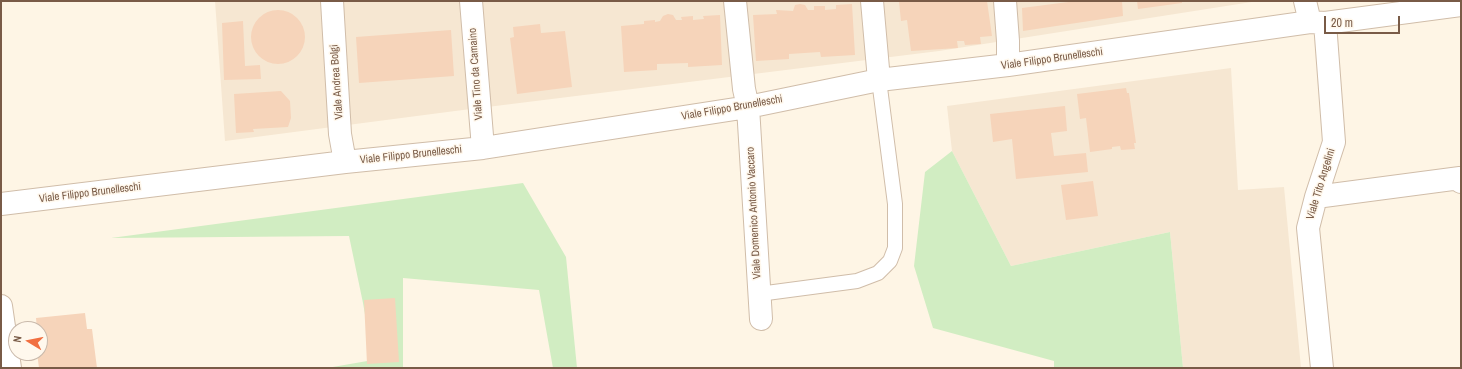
<!DOCTYPE html>
<html>
<head>
<meta charset="utf-8">
<style>
	body { margin:0 }
	#map { position:relative; width:1462px; height:369px; overflow:hidden; background:#fef5e5; font-family:"Archivo Narrow",sans-serif }
	canvas { display:block }
	.frame { position:absolute; inset:0; border:2px solid #795b47; pointer-events:none }
	.north { position:absolute; left:8px; top:321px; width:40px; height:40px; box-sizing:border-box; background:#fff8ed; border:1px solid #c9b9ab; border-radius:50%; rotate:280deg; font-size:11px; font-weight:700; line-height:16px; text-align:center; color:#795b47 }
	.north::after { content:''; display:block; margin:auto; width:14px; height:18px; background:#f16f40; clip-path:polygon(50% 0,100% 100%,50% 72%,0 100%) }
	.scale { position:absolute; left:1324px; top:16px; width:76px; height:18px; box-sizing:border-box; border:2px solid #795b47; border-top:0; padding-left:5px; font-size:12px; line-height:14px; white-space:nowrap; color:#795b47; -webkit-text-stroke:3px #fff8ed; paint-order:stroke }
</style>
</head>
<body>
<div id="map">
<canvas width="1462" height="369"></canvas>
<div class="frame"></div>
<div class="north">N</div>
<div class="scale">20 m</div>
</div>
<script>
const g = document.querySelector('canvas').getContext('2d');
g.lineJoin = 'round';
function fill(path, color) {
  g.fillStyle = color;
  g.fill(path, 'evenodd');
}
function strokePath(path, color, width, dash) {
  g.strokeStyle = color;
  g.lineWidth = width;
  g.lineCap = dash ? 'butt' : 'round';
  g.setLineDash(dash || []);
  g.stroke(path);
}
function label(font, color, halo, rows, align = 'center') {
  g.font = font + ' "Archivo Narrow",sans-serif';
  g.lineWidth = 3;
  g.setLineDash([]);
  g.textBaseline = 'middle';
  g.strokeStyle = halo;
  g.fillStyle = color;
  for (const [text, x, y, turn = 0] of rows) {
    g.save();
    g.translate(x, y);
    g.rotate((+turn || 0) * Math.PI / 180);
    g.textAlign = isNaN(turn) ? turn : align;
    if (halo) g.strokeText(text, 0, 0);
    g.fillText(text, 0, 0);
    g.restore();
  }
}
fill(new Path2D(`
	M215,1H1258L939,51L455,111L225,141Z
	M1231,68L1238,190L1284,187L1301,368H1183L1170,232L1011,266L952,151L947,106Z`), '#f6e7d2');
fill(new Path2D(`
	M952,151L1011,266L1170,232L1183,368H1054V361L933,328L914,266L925,172Z
	M523,183L566,257L577,368H553L539,290L403,278V368H327L373,360L363,303L349,236L111,238Z`), '#d1edc2');
fill(new Path2D(`
	M903,1H987L992,36L980,37L981,44L965,45L964,41H957L958,48L911,51L907,20L901,21L899,2Z
	M1076,1H1122L1123,16L1023,31L1022,8Z
	M1137,1H1182V3L1138,9Z
	M800,4L805,5L808,10H814V6H825V10L836,9V5L852,4L855,55L821,57L820,52L789,54V59L756,61L753,15L777,14L776,10L793,11L795,5Z
	M251 37a27 27 0 1 1 54 0a27 27 0 1 1-54 0Z
	M668,14L673,15L676,20H682L681,17L693,16V20L704,19L703,16L720,15L722,65L688,67V63L657,64V70L624,72L621,26L644,24V21L655,20V22L660,21L663,16Z
	M243,21L245,66L260,65L261,79L224,80L222,23Z
	M540,24L541,33L565,31L572,87L517,94L510,38L514,37L513,27Z
	M451,30L454,76L359,83L356,37Z
	M1126,88L1127,93H1129L1136,143H1134L1135,149L1121,150L1120,146L1112,147V149L1090,152L1086,118L1080,119L1077,94Z
	M281,91L290,101L291,118L288,127L253,129L254,132L236,133L234,94Z
	M1065,106L1067,131L1051,133L1054,156L1086,153L1088,172L1016,179L1012,139L993,142L990,114Z
	M1093,181L1098,216L1066,220L1061,185Z
	M395,298L399,362L367,364L364,300Z
	M85,313L87,329H92L97,368H39L37,353H40V329H37L36,318Z`), '#f6d4ba');
const lane = new Path2D(`
	M759,294L857,281L878,273L890,261L895,248V204L879,80`);
const street = new Path2D(`
	M332,1L340,134L345,162
	M471,1L483,148
	M735,1L744,89L748,107L761,319
	M872,1L879,80
	M1005,1L1008,41V65
	M1305,1L1310,22
	M1316,197L1460,178L1461,182
	M1,204L345,162L483,148L748,107L879,80L1008,65L1310,22L1325,23L1461,5
	M1,306L10,368
	M1322,368L1308,228L1316,197L1334,142L1325,23`);
strokePath(lane, '#d0bda9', 16);
strokePath(street, '#d0bda9', 24);
strokePath(lane, '#fff', 14);
strokePath(street, '#fff', 22);
label('11px', '#795b47', '#fff8ed', [
	["Viale Filippo Brunelleschi",1052,59,-8],
	["Viale Tino da Camaino",476,74,-94],
	["Viale Andrea Bolgi",337,82,-94],
	["Viale Filippo Brunelleschi",732,108,-10],
	["Viale Filippo Brunelleschi",411,155,-6],
	["Viale Tito Angelini",1321,184,-73],
	["Viale Filippo Brunelleschi",90,193,-7],
	["Viale Domenico Antonio Vaccaro",754,213,-93]
]);
</script>
</body>
</html>
